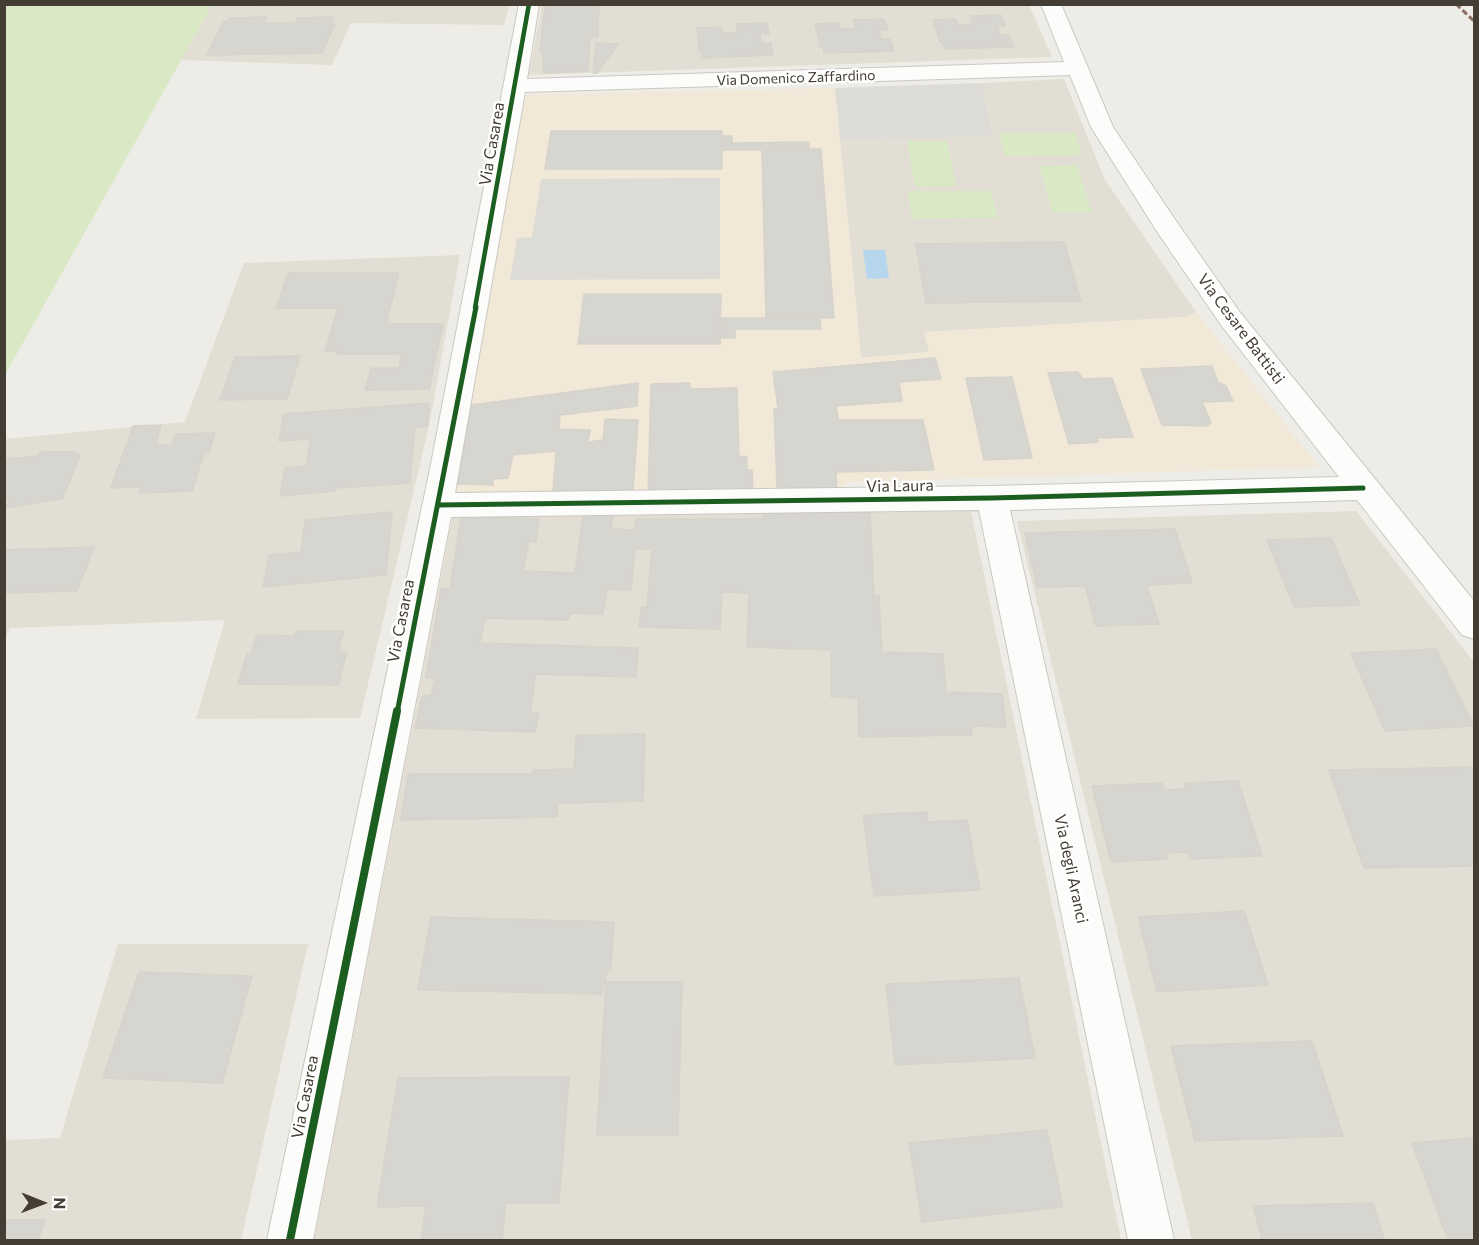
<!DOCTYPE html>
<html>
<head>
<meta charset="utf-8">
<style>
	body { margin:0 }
	#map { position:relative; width:1479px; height:1245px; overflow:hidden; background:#eeece6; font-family:Commissioner,sans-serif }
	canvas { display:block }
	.frame { position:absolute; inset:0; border:6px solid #433d33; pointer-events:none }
	.north { position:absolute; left:12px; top:1173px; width:60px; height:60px; -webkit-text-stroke:4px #fff; paint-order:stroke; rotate:91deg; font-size:16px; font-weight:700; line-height:24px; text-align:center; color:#433d33 }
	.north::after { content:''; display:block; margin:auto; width:21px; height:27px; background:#433d33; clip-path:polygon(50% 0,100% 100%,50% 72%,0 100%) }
</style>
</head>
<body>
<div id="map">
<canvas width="1479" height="1245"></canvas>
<div class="frame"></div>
<div class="north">N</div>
</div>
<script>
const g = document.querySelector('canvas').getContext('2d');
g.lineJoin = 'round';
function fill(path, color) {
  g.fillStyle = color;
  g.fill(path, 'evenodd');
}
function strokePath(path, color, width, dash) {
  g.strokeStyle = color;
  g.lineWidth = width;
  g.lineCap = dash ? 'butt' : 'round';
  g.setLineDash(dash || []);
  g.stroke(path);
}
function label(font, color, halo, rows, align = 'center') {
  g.font = font + ' Commissioner,sans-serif';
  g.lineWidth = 5;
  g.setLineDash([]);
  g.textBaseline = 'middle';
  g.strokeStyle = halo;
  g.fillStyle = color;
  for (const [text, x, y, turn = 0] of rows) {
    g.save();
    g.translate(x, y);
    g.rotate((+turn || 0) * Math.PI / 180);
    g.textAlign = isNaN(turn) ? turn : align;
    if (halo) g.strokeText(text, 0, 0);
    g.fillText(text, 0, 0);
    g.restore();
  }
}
fill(new Path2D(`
	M542,4L1029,5L1052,57L529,75Z
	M212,5H509L504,25L351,23L332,65L180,60Z
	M1064,79L1105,180L1196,312L1188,317L924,332L929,352L861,358L840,139L993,137L982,83Z
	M460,255L429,426L360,718L196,719L225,620L10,628L5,638V439L185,422L244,263Z
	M971,511L1121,1240H314L453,515Z
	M1356,511L1474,662V1240H1192L1017,521Z
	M118,944H308L241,1240H5L4,1140L60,1138Z`), '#e3ded3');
fill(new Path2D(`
	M835,88L861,358L929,352L924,332L1188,317L1196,312L1319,467L848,482L836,492L456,496L524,95Z`), '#f2e8d8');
fill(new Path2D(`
	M5,4L212,5L5,375L4,5Z
	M999,133H1075L1082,155L1005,156Z
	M907,141H947L956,186L915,187Z
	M1077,165L1092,213H1053L1039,166Z
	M908,191H991L998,218L912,219Z`), '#dae9c5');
fill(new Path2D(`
	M982,83L993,137L840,139L835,88Z
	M720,178V279L510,280L517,238L532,237L541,179Z`), '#dddbd6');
fill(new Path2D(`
	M863,250H885L889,278L867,279Z`), '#b5d6ed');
const building = new Path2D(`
	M213,4H286L285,6Z
	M545,4H599L598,37H590L588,71L543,73V53H540Z
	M1001,15L1005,26H997L1000,35H1009L1014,47L945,49L942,42H940L933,20L956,19L958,25L973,24L970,16Z
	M267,17L264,23H295L297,18L333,17L331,24H335L322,53L207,55L223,22L228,21L230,18Z
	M884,19L888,30H879L881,39H890L894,51L824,53L823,46L820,47L815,24L839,23L840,29L856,28L853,20Z
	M767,23L769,34H760L761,43H771L773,55L702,58V51H699L697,28L721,27L722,33L737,32L736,24Z
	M596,43L618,44L597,73H593Z
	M551,131H722V169H545Z
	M722,136H732V143L809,142V150H722Z
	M821,149L834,318H766L762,150Z
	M1064,242L1081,301L926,303L916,244Z
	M288,273H399L386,324H443L429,389L365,390L371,368H399L402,354H336L337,351L325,352L338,308H276Z
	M584,294H721L720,344H578Z
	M721,318H820L821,329H735V338H720Z
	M300,356L287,399L220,400L235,357Z
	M935,358L941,379L899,382L902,401L836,406L838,420H923L934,470L836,472L837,492L777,488L774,409H778L773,372Z
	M1212,366L1218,382L1226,386L1233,401L1202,402L1211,422L1208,426L1162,425L1141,369Z
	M1078,372L1083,379L1112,378L1133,437L1097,438L1098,442L1069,444L1048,373Z
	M1012,377L1032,458L984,460L966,378Z
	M638,383L637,406L560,415L559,429L590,430L588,442L603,440L605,419L638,420L633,492L553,494L556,451L513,455L508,478L493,479V485L457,484L471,405Z
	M690,383V389L737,388L739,456L747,457V470H752L753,493L648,496L651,384Z
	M429,403L428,426L415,427L410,483L336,488L335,491L280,496L285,468L306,466L311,439L279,441L284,414Z
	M161,425L155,445H172L176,434L215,433L209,452H204L192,491L139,493L142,487L111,488L133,426Z
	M41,452H72L80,455L63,498L6,508L10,499L4,500V459L38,456Z
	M392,512L386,575L263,587L269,555L301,552L305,520Z
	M870,512L874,596H879L882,652L943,654L946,692L1002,694L1006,727L971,726L972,735L859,737L858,698L831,697V650L747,647L749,593L722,592L720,629L639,627L641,607H647L652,549H635L631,590L607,589L603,614L570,613L568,620L485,618L480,643L638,648L636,677L536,674L530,713L539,714L535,732L415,728L422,696L431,695L435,678H426L441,589L450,588L461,517L539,519L536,542L529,541L523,571L575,573L583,515L613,516L611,529L634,530L636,519H763V513Z
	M1175,529L1192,583L1147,585L1159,624L1096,626L1085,586L1037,587L1025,533Z
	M1331,538L1360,605L1294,607L1267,540Z
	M94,547L77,591L4,593V550Z
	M296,631H344L338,652H347L338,685L238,684L247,654H251L257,635L295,636Z
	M1436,649L1474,726L1385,731L1351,653Z
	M645,734L643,801L558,803L557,817L401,820L408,774H532L533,770L574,769L576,735Z
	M1474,767V866L1364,868L1329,770Z
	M1238,781L1262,856L1190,859L1187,852L1165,853L1167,859L1111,862L1092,786L1162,783L1164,790L1186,789L1184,783Z
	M927,812L928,822L967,820L980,890L874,896L863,815Z
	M1244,911L1268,985L1157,992L1138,917Z
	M431,917L614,922L611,969L607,971L602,994L418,990Z
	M139,972L252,976L222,1083L103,1078Z
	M1019,978L1035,1058L895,1065L886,984Z
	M606,982H682L678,1135H597Z
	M1312,1041L1343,1136L1195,1141L1171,1046Z
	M569,1077L559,1203H506L502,1240H421L426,1206L377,1207L398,1078Z
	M1047,1130L1063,1207L922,1222L909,1143Z
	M1474,1138V1240H1448L1412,1143Z
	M1373,1203L1384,1240H1262L1253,1206Z
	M4,1220H45L38,1240H4Z`);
fill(building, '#d7d5cf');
strokePath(building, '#d6d3cc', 1.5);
const minor = new Path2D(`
	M519,4H539L527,79L1064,62L1041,4H1061L1113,127L1176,221L1239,311L1474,601V639L1462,635L1357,500L1010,510L1174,1240H1128L979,510L451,517L313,1240H267L430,469ZM1070,75L1091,127L1158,233L1221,325L1339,477L992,486L455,493L525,92Z`);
strokePath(minor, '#cac8c2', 2);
fill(minor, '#fcfcfb');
strokePath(new Path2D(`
	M1456,4L1474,21`), '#8d6e63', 3, [6, 3]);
strokePath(new Path2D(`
	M475,308L529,4`), '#1b5e20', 4.5);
strokePath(new Path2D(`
	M438,505L992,498L1363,488
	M397,713L476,307`), '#1b5e20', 5);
strokePath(new Path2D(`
	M290,1240L397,711`), '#1b5e20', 8);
label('14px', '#433d33', '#fff', [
	["Via Domenico Zaffardino",796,78,-2]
]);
label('16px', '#433d33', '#fff', [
	["Via Casarea",492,144,-80],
	["Via Cesare Battisti",1241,329,53],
	["Via Laura",900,486,-1],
	["Via Casarea",401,621,-79],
	["Via degli Aranci",1071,869,78],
	["Via Casarea",305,1097,-79]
]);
</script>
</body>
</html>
